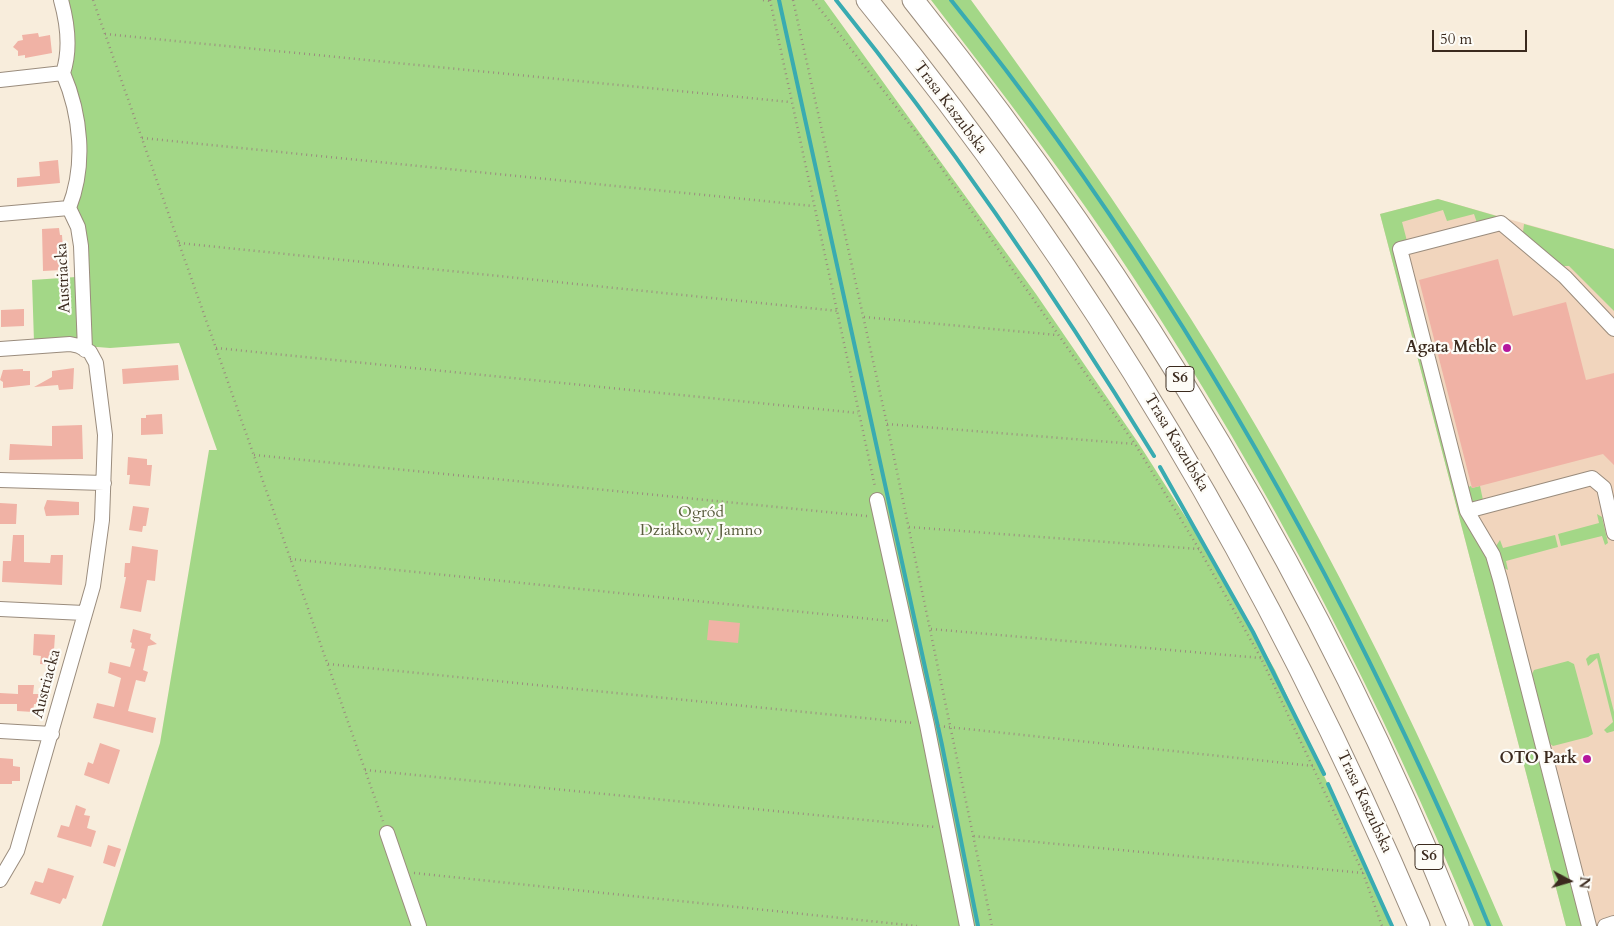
<!DOCTYPE html>
<html>
<head>
<meta charset="utf-8">
<style>
	body { margin:0 }
	#map { position:relative; width:1614px; height:926px; overflow:hidden; background:#f8eddc; font-family:Cardo,serif }
	canvas { display:block }
	.north { position:absolute; left:1544px; top:856px; width:50px; height:50px; -webkit-text-stroke:4px #fdfcf7; paint-order:stroke; rotate:96deg; font-size:14px; font-weight:700; line-height:20px; text-align:center; color:#3b2a1e }
	.north::after { content:''; display:block; margin:auto; width:18px; height:22px; background:#3b2a1e; clip-path:polygon(50% 0,100% 100%,50% 72%,0 100%) }
	.scale { position:absolute; left:1432px; top:30px; width:95px; height:22px; box-sizing:border-box; border:2px solid #3b2a1e; border-top:0; padding-left:6px; font-size:15px; line-height:18px; white-space:nowrap; color:#3b2a1e; -webkit-text-stroke:4px #fdfcf7; paint-order:stroke }
</style>
</head>
<body>
<div id="map">
<canvas width="1614" height="926"></canvas>
<div class="north">N</div>
<div class="scale">50 m</div>
</div>
<script>
const g = document.querySelector('canvas').getContext('2d');
g.lineJoin = 'round';
function fill(path, color) {
  g.fillStyle = color;
  g.fill(path, 'evenodd');
}
function strokePath(path, color, width, dash) {
  g.strokeStyle = color;
  g.lineWidth = width;
  g.lineCap = dash ? 'butt' : 'round';
  g.setLineDash(dash || []);
  g.stroke(path);
}
function label(font, color, halo, rows, align = 'center') {
  g.font = font + ' Cardo,serif';
  g.lineWidth = 4.5;
  g.setLineDash([]);
  g.textBaseline = 'middle';
  g.strokeStyle = halo;
  g.fillStyle = color;
  for (const [text, x, y, turn = 0] of rows) {
    g.save();
    g.translate(x, y);
    g.rotate((+turn || 0) * Math.PI / 180);
    g.textAlign = isNaN(turn) ? turn : align;
    if (halo) g.strokeText(text, 0, 0);
    g.fillText(text, 0, 0);
    g.restore();
  }
}
fill(new Path2D(`
	M1438,199L1614,249V926H1566L1380,214Z`), '#f1d5bd');
fill(new Path2D(`
	M64,0H824L1036,294L1139,444L1199,538L1275,670L1369,873L1390,926H102L160,743L209,450H217L179,343L110,348L34,342L32,280L76,277L87,245L77,208L82,118L76,87L70,70Z
	M931,0H971C1047,104 1122,210 1191,319C1313,511 1414,717 1503,926H1474C1382,701 1268,483 1135,280C1072,183 1001,91 931,0Z
	M1438,199L1500,217L1477,223L1474,214L1447,221L1443,210L1402,222L1407,241L1393,245V249L1460,510L1487,558L1492,577L1583,926H1566L1380,214Z
	M1524,224L1614,249V311L1569,266H1557L1523,232Z
	M1471,486L1472,488L1480,486L1483,500L1475,502L1470,500L1466,488Z
	M1597,514L1602,517L1608,543L1605,545L1602,536L1561,546L1558,534L1599,523Z
	M1555,535L1558,547L1506,561L1508,570L1504,568L1496,546L1500,540L1503,548Z
	M1599,653L1614,712V731L1607,733L1604,730L1613,722L1597,658L1588,666L1586,659L1590,655Z
	M1568,661L1574,664L1593,734L1588,737L1553,746L1549,743L1532,674L1534,670Z`), '#a3d787');
strokePath(new Path2D(`
	M779,0L942,745L978,926
	M836,0C952,144 1057,298 1154,456
	M951,0C1105,191 1235,399 1347,617C1398,718 1447,821 1489,926
	M1160,467L1253,632L1324,774
	M1328,784L1392,926`), '#39abb1', 4);
fill(new Path2D(`
	M38,33L39,37L50,35L52,53L25,58V55L18,56V51L13,47L18,41L23,40L22,35Z
	M58,160L60,183L17,187V178L40,176L39,162Z
	M59,228L60,235H62L64,263H61L62,270L43,271L42,229Z
	M1498,259L1513,316L1566,302L1586,380L1614,373V465L1603,454L1472,488L1419,280Z
	M24,309V326L1,327V310Z
	M178,365L179,380L123,384L122,369Z
	M74,368L73,389L59,390L58,385L34,387L52,377V371Z
	M23,369V371H30V385L3,388V382L0,380L3,370Z
	M162,414L163,434L141,435V418H146V415Z
	M82,425L83,459L9,460L10,444L52,446V426Z
	M128,457L147,459V465H152L150,486L129,484L130,475H127Z
	M47,500L79,502V515L46,516L44,508Z
	M0,503L17,504L16,524H0Z
	M133,506L149,508L146,526H143L142,532L129,530Z
	M13,535H24V562L50,563L51,555H63L62,585L2,582L3,561H11Z
	M132,546L158,550L155,581L147,580L141,612L120,608L126,577H124L125,563H130Z
	M709,620L740,623L738,643L707,640Z
	M133,629L151,634L150,639L157,644L148,646L143,670L148,672L145,682L136,680L128,711L156,718L153,733L93,718L97,703L114,707L121,678L108,673L110,662L130,667L135,649L131,648L132,643L130,642Z
	M34,634L55,635L53,665L40,664L41,656L33,655Z
	M18,685H34L33,694H46L45,704H34L33,712L17,711V704H0V693L18,694Z
	M100,743L120,750L109,784L84,775L88,762L93,764Z
	M0,758L13,759V766L20,767V781H12V784H0Z
	M76,805L86,809L84,815L90,816L87,828L96,831L91,847L57,837L61,825L69,827Z
	M108,845L121,849L115,867L103,863Z
	M48,868L74,876L66,899L63,898L60,904L30,894L35,881L43,883Z`), '#f0b2a5');
const minor = new Path2D(`
	M61,0C68,25 71,49 63,73C81,115 86,165 69,208L78,227L81,246L85,350
	M0,80L63,73
	M0,214L69,208
	M0,349L70,344L79,346L90,352L96,363L105,435L102,520L93,586L17,851L0,880
	M0,480L104,483
	M877,500L927,725L967,926
	M1467,511L1400,249L1501,223L1565,277L1614,329
	M0,609L84,613
	M0,731L52,734
	M387,833L419,926
	M1589,926L1500,579L1493,555L1467,511L1592,478L1604,488L1614,533
	M1605,926L1614,923`);
const highway = new Path2D(`
	M867,0C1096,279 1278,594 1419,926
	M913,0C1137,280 1325,593 1458,926`);
strokePath(minor, '#9a8c7d', 16);
strokePath(highway, '#9a8c7d', 23);
strokePath(new Path2D(`
	M93,0L383,821
	M763,0L770,1
	M770,0L875,487
	M793,0L887,424L992,926
	M813,0L921,139L1135,444L1199,549L1261,658L1363,873L973,836
	M105,34L790,102
	M142,138L813,206
	M179,243L838,311
	M864,317L1057,335
	M216,348L858,413
	M887,424L1135,444
	M254,455L867,516
	M909,527L1199,549
	M290,559L890,621
	M931,629L1261,658
	M328,664L914,723
	M939,726L1313,766
	M365,770L935,827
	M414,873L917,926
	M1363,873L1382,926`), '#9a8c7d', 2.5, [1, 4]);
strokePath(minor, '#fff', 14);
strokePath(highway, '#fff', 21);
for (const [x, y, r, color] of [
	[1507,348,5,"#b5179e"],
	[1587,759,5,"#b5179e"]
]) {
  const dot = new Path2D();
  dot.arc(x, y, r, 0, 2 * Math.PI);
  g.fillStyle = color;
  g.fill(dot);
  strokePath(dot, '#fdfcf7', 2);
}
for (const [x, y, w] of [
	[1180,379,28],
	[1429,857,28]
]) {
  const box = new Path2D();
  box.roundRect(x - w / 2, y - 12.5, w, 25, 4);
  g.fillStyle = '#fdfcf7';
  g.fill(box);
  strokePath(box, '#3b2a1e', 1);
}
label('bold 15px', '#3b2a1e', null, [
	["S6",1180,379],
	["S6",1429,857]
]);
label('16px', '#3b2a1e', '#fdfcf7', [
	["Trasa Kaszubska",950,108,53],
	["Austriacka",64,278,-93],
	["Trasa Kaszubska",1176,443,59],
	["Austriacka",47,684,-75],
	["Trasa Kaszubska",1364,802,65]
]);
label('bold 16px', '#3b2a1e', '#fdfcf7', [
	["Agata Meble",1497,348],
	["OTO Park",1577,759]
], 'right');
label('16px', '#5a5e3e', '#fdfcf7', [
	["Ogród",701,513],
	["Działkowy Jamno",701,531]
]);
</script>
</body>
</html>
